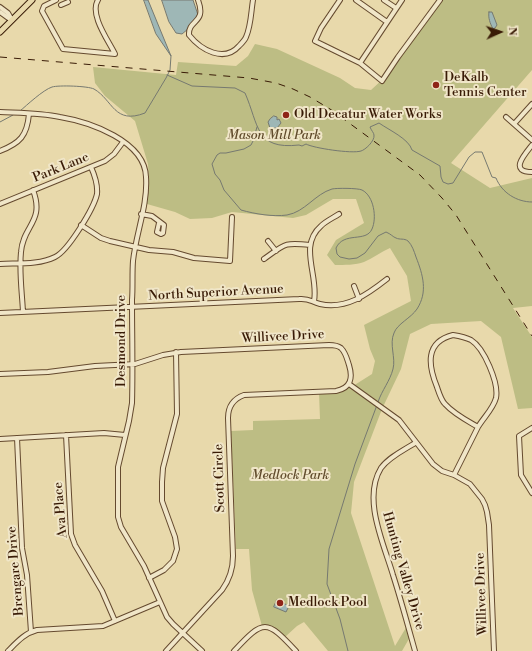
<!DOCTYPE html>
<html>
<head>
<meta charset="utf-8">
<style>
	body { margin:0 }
	#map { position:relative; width:532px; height:651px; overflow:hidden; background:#e8d9ab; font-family:"Libre Bodoni",serif }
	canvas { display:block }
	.north { position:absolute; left:480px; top:12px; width:40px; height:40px; -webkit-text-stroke:3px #f0e6c8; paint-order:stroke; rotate:87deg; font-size:11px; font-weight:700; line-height:16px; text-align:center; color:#391b06 }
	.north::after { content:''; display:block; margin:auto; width:14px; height:18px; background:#391b06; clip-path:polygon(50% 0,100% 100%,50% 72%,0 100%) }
</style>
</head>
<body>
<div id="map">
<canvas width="532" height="651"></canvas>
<div class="north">N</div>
</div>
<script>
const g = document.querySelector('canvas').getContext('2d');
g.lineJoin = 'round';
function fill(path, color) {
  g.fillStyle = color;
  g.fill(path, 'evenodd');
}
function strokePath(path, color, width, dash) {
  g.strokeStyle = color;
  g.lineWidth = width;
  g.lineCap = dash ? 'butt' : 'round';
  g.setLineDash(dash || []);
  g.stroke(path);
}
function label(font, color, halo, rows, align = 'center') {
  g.font = font + ' "Libre Bodoni",serif';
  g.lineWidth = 4;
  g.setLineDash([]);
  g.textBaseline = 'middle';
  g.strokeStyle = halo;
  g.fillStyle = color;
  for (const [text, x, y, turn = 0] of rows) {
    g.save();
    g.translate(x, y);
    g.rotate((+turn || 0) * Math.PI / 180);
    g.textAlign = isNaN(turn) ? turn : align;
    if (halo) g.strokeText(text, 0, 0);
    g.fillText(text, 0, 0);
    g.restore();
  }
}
fill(new Path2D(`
	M442,0H532V70L451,163L490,188L532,178V306L513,308L532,337V408L518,409L501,337L481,321L431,324L410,334L401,369L382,409L354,482L351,513L395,646L407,626L410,637L402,651H328L304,622L297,626L285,637L273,628L262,626L252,590L249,549H236L231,431L253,430V421L320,419L319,392L339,390L349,384L353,386L372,374L375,361L370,349L364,325L411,301L407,276L390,248C381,252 373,258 364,262C356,265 344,265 335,265L327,255L336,240L364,223L356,199H333L306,215L293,218L232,212L212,218L190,219L175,212L147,204L149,182L148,164L135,121L105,96L95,83L93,67L176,75L178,62L236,66L248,56L255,44L277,49L340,78L355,88L371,90L383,79Z`), '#bdbd84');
const water = new Path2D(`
	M144,0H148L171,56L156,34Z
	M162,0H193L198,15L188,29L182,34L176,33L169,22Z
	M489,12H492L497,25L495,28L493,29C490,23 488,18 489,12Z
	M274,116L277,117V120L279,119L281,123L277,128H270L268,122L270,119Z
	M277,600L289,606L286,612L274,607Z`);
fill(water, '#9eb7b6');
strokePath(water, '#767970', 1);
strokePath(new Path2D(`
	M167,75L192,86L235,88L245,93C259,125 255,150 299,145L302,146L306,144C313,148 352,154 361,151C365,150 375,141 374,135C374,133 371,130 370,127L379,123C389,130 409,139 412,150L440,166L441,177L443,182L448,184L453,183L469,157L475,152H482L492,177L496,178C502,193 517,202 532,202
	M20,111C27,105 43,90 52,87C59,85 88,86 94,89C113,100 114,125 145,113L166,78L170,70L171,56
	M0,122L13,115
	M257,127L253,141L251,145L244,149L226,153H220L217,155L212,164L215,174L220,180L224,190L241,210C255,214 273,217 287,215C305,212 315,194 332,189C336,188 358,188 362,190C374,196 377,218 372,229C366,243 344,231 336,248L337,254L340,257L349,259L357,258L365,253L378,236L386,232C391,234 393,237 396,238C400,240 404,238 408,241C412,245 414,251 416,257C423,275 428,292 417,309C411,318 397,324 394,333C389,344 396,358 393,369C390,381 382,390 378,402
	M348,651L340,619L327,584L329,549L355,464L377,405`), '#767970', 1);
const minor = new Path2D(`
	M56,0L44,6L42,11L63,49L115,54C108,40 89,14 98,0
	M198,0C207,24 188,19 189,35C201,50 224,63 239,46C242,43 245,40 246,37C251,26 251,12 253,0
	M340,0L321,28L315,41L360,63L382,81L398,57L440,0
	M356,0L387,22
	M384,0L396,8
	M61,5L68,2
	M0,7L8,13L12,20
	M0,12L11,20
	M360,63L402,0
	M0,112C20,113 41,113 60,117C90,122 145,141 146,177C148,205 136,233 133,261C132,274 133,287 132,300C132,334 133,369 132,403L129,421L118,467V517L121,527L144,566L167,617L173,624L202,651
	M506,117L532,140
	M514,124L532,104
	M532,145C524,155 509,172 532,172
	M0,151C20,143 27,136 29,114
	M0,204L105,161L114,154L123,142
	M141,214L152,216L164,225L163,233L161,234L157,232L159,223
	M81,225L101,238L110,241L149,250L173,252L194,258L230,261L232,217
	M268,241L276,251
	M264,259C285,244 284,242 310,245
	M0,264C17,263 39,265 55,257C68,251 94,208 97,194C98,184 95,176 91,167
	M354,286L359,299
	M314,301C319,276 298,246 321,226C326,221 333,218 339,214
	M23,312C22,292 19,272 21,252C23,225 45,222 33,190
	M0,313L299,299C310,298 311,302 320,304C346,310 368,294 387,279
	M453,335C459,336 465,337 471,340C484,348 499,383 496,398C493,409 484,417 478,427C466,420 454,414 445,404C441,400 439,393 437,387C428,365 425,342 453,335Z
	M0,374L48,372L95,366L135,364L163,355L181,352L329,345C333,345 337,345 341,348C346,353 347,359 349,365C353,378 351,388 336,391L244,395C233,399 228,407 228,418L233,556C233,569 230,579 222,590L166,651
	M349,384L399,420L433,464L442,471L454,475L470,484L482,499L485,505L487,512L489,525L494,651
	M532,428L519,436L521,475L532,493
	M66,435L71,534L75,545L102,591L115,621
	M17,438L22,548L27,575L31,632
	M0,439L104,433L125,435
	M454,475L478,427
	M149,578L164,570L173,561L177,549L175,537L162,501V482L163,468L177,414L176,352
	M8,651C17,642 25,633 37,630L103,626L160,602
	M234,651C264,619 266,619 296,651
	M415,651C408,626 401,600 393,575C384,544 362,499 381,468C389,457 404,450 415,443`);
const major = new Path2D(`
	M0,32L32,0`);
strokePath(minor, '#654a2f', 6);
strokePath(major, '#391b06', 7);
strokePath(minor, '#f0e6c8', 4);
strokePath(major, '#e8d9ab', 5);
strokePath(new Path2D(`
	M0,57L249,78L276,83L293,89L310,97L330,109L420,175L442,198L456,215L532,336`), '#391b06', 1, [7, 7]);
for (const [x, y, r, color] of [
	[436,85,4,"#8f2418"],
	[286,115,4,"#8f2418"],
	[280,603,4,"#8f2418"]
]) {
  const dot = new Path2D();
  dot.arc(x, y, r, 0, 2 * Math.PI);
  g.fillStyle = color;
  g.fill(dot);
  strokePath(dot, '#f0e6c8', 1.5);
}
label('13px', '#391b06', '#f0e6c8', [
	["DeKalb",444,78],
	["Tennis Center",444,93],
	["Old Decatur Water Works",294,115],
	["Medlock Pool",288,603]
], 'left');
label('italic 13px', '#614c2c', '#f0e6c8', [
	["Mason Mill Park",274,136],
	["Medlock Park",290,476]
]);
label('13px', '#391b06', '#f0e6c8', [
	["Park Lane",61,168,-22],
	["North Superior Avenue",216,293,-3],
	["Willivee Drive",283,337,-3],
	["Desmond Drive",122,341,-90],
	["Scott Circle",220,478,-92],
	["Ava Place",61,510,-95],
	["Brengare Drive",16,571,-95],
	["Hunting Valley Drive",403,571,74],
	["Willivee Drive",482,594,-92]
]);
</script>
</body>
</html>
